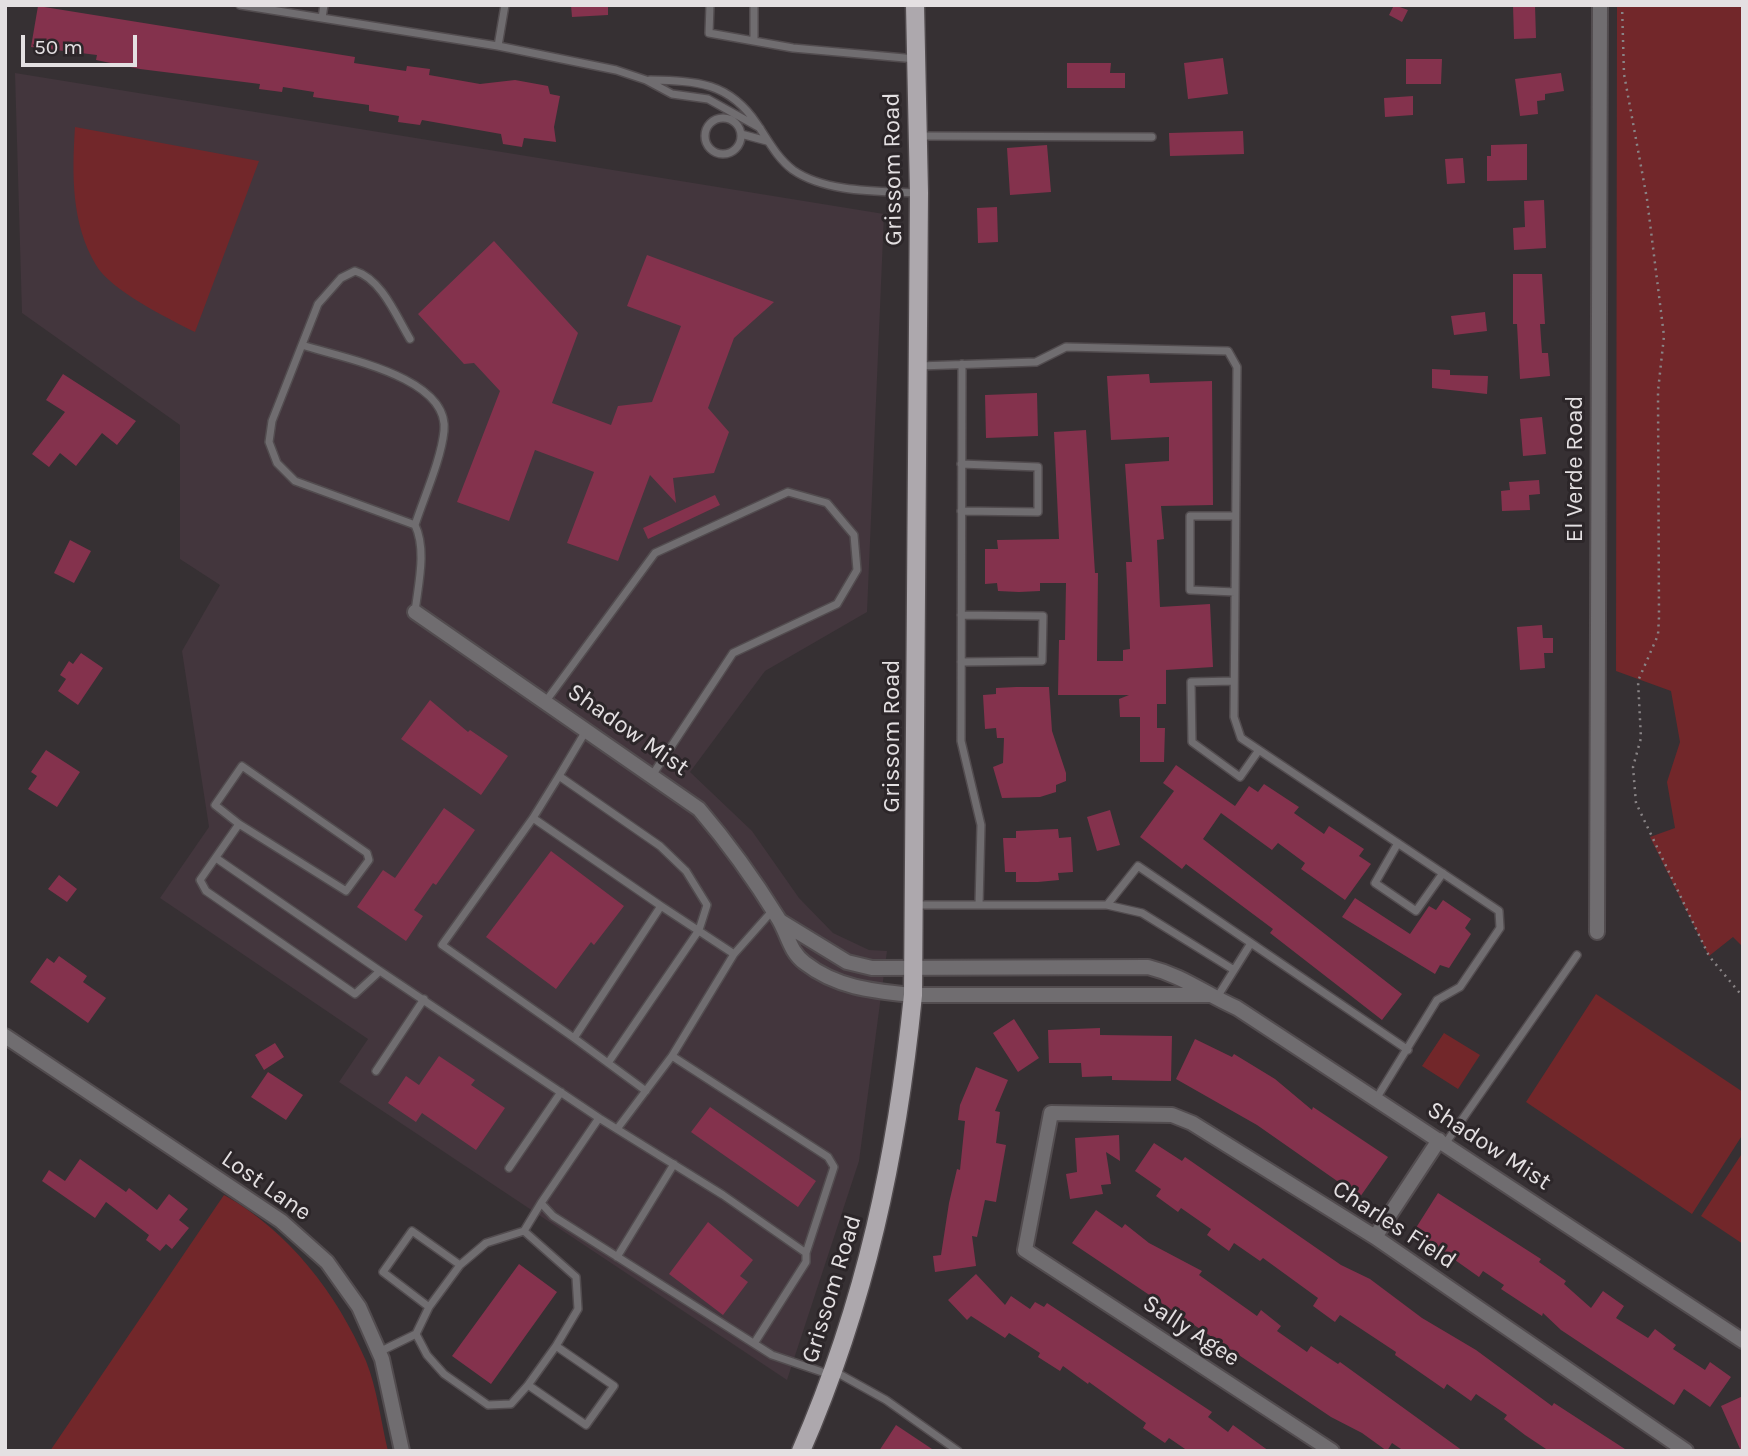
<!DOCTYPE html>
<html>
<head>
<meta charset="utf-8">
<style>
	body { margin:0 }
	#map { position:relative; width:1748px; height:1456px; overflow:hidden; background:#363033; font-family:Karla,sans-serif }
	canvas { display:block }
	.frame { position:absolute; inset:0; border:7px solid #e4e0e2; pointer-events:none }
	.scale { position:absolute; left:21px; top:35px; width:116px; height:32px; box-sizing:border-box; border:4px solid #e4e0e2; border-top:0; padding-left:9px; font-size:21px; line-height:24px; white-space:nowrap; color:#e4e0e2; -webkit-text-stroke:5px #2c2629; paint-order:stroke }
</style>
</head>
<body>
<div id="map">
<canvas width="1748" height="1456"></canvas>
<div class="frame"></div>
<div class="scale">50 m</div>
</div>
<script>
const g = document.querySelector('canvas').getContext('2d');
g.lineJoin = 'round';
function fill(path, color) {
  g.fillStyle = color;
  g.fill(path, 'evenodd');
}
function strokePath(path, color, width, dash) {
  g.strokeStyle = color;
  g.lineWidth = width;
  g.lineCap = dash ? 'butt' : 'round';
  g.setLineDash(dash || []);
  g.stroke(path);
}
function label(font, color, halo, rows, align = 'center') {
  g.font = font + ' Karla,sans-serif';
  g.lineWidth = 6;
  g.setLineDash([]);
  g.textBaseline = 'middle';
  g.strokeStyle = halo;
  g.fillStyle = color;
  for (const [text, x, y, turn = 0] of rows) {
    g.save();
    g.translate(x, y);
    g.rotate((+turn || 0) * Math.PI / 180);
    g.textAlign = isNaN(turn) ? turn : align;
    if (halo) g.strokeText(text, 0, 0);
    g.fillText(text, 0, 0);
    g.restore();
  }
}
fill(new Path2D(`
	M15,73L884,214L867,612L765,671L690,772L752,831L799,898L833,933L869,950L887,951L859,1161L787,1380L339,1082L368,1039L160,898L209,827L182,651L220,585L180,559V425L22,313Z`), '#43363d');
fill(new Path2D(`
	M1617,5H1743V947L1733,937L1709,956L1650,837L1675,828L1667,782L1680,742L1671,691L1616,671Z
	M75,127L259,161L195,332C169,319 110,290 96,265C71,223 72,174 75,127Z
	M1596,994L1743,1092V1134L1692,1214L1526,1102Z
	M1444,1033L1480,1055L1458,1089L1422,1066Z
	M1743,1152V1244L1701,1216Z
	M224,1195C289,1231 337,1294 366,1361C377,1388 381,1422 388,1451H50Z`), '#72272a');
fill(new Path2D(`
	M571,5H608V15L572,17Z
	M1394,5L1408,10L1402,22L1389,15Z
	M1513,5H1535L1536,38L1514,39Z
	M38,6L355,57L354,63L406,71L407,66L430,69L429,75L480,84L515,80L548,86L550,94L560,96L554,127L556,142L524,138L522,147L503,144L501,134L422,120L420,125L398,122L399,116L369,111V105L313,97L314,92L283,87L282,92L259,89L260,84L140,69L96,60L97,55L31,47Z
	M1223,58L1228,94L1188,99L1184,63Z
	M1406,59H1442L1441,84H1406Z
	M1067,63H1111L1110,73H1125V88H1067Z
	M1561,73L1564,91L1545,94V100L1537,101L1538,114L1520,116L1515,79Z
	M1413,96V115L1385,117L1384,98Z
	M1243,131L1244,154L1170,156L1169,133Z
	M1527,144V180L1487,181V156H1491V145Z
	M1047,145L1051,192L1010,195L1007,148Z
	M1463,158L1465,183L1447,184L1445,159Z
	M1544,200L1546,248L1514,250L1513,228L1525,227L1524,201Z
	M997,207L998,242L978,243L977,208Z
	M494,241L578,333L552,403L611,425L618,406L652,402L681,326L627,306L647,255L774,302L734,338L708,408L729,432L714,473L673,478L676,503L650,475L618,561L567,543L594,472L535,450L509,521L457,502L500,391L474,363L464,364L418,314Z
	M1513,274H1542L1545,324H1540L1542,353H1548L1550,376L1520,379L1517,324H1513Z
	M1485,312L1487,331L1454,335L1451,316Z
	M1432,369L1450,370V375L1488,376L1487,394L1432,388Z
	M63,374L136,421L117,445L102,433L76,466L60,453L49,467L32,454L65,412L46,400Z
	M1149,374L1150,383L1212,381L1213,505L1161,506L1164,539L1157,540L1160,607L1210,604L1213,667L1166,670V704H1157V728H1165L1164,762H1140V717H1120L1119,699L1129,695H1058L1059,640H1065L1066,583H1040V591L1019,592L998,591L997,583L985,584V549H998L997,540L1059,539L1054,432L1086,430L1095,573H1098L1097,661H1123V650L1130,649L1126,562H1132L1125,464L1169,461V437L1111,440L1107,376Z
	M1037,393L1038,436L986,438L985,395Z
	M1542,417L1546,454L1523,456L1520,419Z
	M1539,480L1540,494L1529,495L1530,510L1502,511L1501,491L1510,490L1509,482Z
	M715,495L720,505L648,539L643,528Z
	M70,540L91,551L74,583L54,573Z
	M1542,625L1543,638H1553V653H1544L1545,668L1520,670L1517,627Z
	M81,653L103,668L78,705L58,691L66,679L60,675L69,661L73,664Z
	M1016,687H1049L1052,731L1066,773V781L1056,785V792L1040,797L1002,798L993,767L1003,763L1004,738H997L996,728L985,729L983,695L996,694V688Z
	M430,700L468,732L470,730L508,756L481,795L401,739Z
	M46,750L80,772L57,807L28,789L37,776L31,772Z
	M1176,765L1235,806L1249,786L1258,792L1264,784L1299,807L1294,813L1324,834L1329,826L1364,849L1359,856L1371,864L1345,900L1301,869L1305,863L1278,843L1272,850L1221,813L1203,839L1402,994L1382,1020L1270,933L1273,929L1186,864L1182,869L1140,837L1174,791L1163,783Z
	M444,808L475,830L436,885L433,883L414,910L423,916L406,941L357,907L383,870L395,878Z
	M1110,810L1120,845L1097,851L1087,817Z
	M1058,829L1059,838L1071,837L1073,872L1058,873L1059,880L1038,882H1016V872H1005L1003,838H1016V831Z
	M551,851L624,906L594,945L591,942L556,989L486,937Z
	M59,875L77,889L67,902L48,889Z
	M1355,898L1410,934L1429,906L1436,910L1443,900L1471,919L1465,928L1471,934L1449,968L1440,965L1435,974L1342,917Z
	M59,956L87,976L83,982L106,998L88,1023L30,982L47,958L54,963Z
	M1014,1019L1039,1058L1018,1072L993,1033Z
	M1100,1028V1035L1172,1036L1171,1081L1112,1080V1076L1082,1077L1081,1063H1049L1048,1030Z
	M1195,1039L1232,1057L1234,1054L1275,1079L1312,1110L1313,1107L1388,1157L1360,1197L1257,1125L1176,1079Z
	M275,1043L284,1057L264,1070L255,1055Z
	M439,1056L475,1080L471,1085L505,1108L476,1150L422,1113L416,1122L388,1103L406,1076L419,1085Z
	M976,1067L1008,1080L995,1111L1000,1112L996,1143L1006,1145L996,1202L985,1200L977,1237L972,1236L976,1266L935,1272L933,1256L941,1255L949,1203L957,1169L960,1170L965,1121L958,1120L960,1105Z
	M268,1072L303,1095L286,1120L251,1097Z
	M710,1107L816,1181L798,1207L691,1132Z
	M1119,1135L1120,1161L1106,1152L1111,1184L1101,1185L1103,1194L1070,1199L1066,1174L1077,1172L1075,1138Z
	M1154,1143L1182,1161L1185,1157L1341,1265L1370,1279L1422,1318L1476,1350L1552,1406L1554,1403L1628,1451H1549L1525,1435L1504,1419L1507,1415L1476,1394L1471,1401L1447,1384L1444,1389L1395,1355L1396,1352L1340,1315L1335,1322L1313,1306L1318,1298L1263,1258L1260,1261L1234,1243L1229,1251L1207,1235L1211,1229L1181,1208L1178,1212L1156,1196L1161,1189L1135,1171Z
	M80,1159L126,1192L129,1188L157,1210L169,1194L188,1209L179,1220L189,1228L172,1249L166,1244L160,1251L146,1240L149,1235L106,1202L95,1218L42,1181L49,1170L65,1181Z
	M1438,1193L1541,1259L1539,1262L1566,1281L1564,1284L1591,1308L1603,1291L1624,1306L1616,1318L1648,1338L1655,1329L1676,1345L1673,1349L1705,1370L1710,1362L1731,1377L1710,1407L1684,1389L1674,1405L1561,1330L1543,1313L1542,1316L1501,1289L1504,1285L1483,1271L1479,1277L1414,1231Z
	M1096,1210L1122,1228L1125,1224L1149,1243L1202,1271L1199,1275L1257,1316L1261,1310L1281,1326L1277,1331L1307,1352L1311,1346L1338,1364L1340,1362L1463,1451H1404L1392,1443L1387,1451L1362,1433L1331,1417L1072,1243Z
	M708,1222L753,1260L740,1276L748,1282L723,1315L669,1274Z
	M519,1264L557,1292L491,1384L452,1356Z
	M976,1274L1005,1305L1011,1296L1030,1309L1035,1302L1044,1307L1047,1303L1212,1412L1208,1417L1228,1432L1233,1425L1269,1451H1188L1169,1438L1165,1443L1143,1428L1146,1423L1089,1382L1088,1384L1063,1366L1060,1371L1038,1357L1040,1353L1009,1333L1005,1338L971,1316L967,1320L948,1300Z
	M1743,1396V1451H1741L1721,1406Z
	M896,1425L935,1451H879Z`), '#84324d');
const lane = new Path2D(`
	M240,5L498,46L616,70L646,80L672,94L708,99L760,128
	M710,5L709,33L793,48L916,59
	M322,18L324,5
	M754,41V5
	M498,46L505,5
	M650,80C697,81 729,82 757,124C768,140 777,158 793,170C826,193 880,191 918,193
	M705 136a18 18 0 1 1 36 0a18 18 0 1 1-36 0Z
	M741,134L767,141
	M920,136L1152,137
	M410,339C397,318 382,279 355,271L341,278L318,304L272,421L269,442L277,463L295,481L415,525C427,550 418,585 415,612
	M302,345C342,358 450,377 444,431C441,460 424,497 415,525
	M962,364L961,741L981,825L979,905
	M919,366L1036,362L1066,347L1228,351L1237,367L1234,717L1241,738L1499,911L1500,928L1460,987L1437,1000L1376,1099
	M961,511L1038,512V467L961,464
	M1235,592L1190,590V516H1235
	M961,662L1042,661L1043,616L961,615
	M1234,681L1191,682L1192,742L1240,777L1259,750
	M546,701L655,553L788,492L827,503L854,535L857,570L837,604L733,653L653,774
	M559,776L587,729
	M533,818L559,776L660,846L686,871L707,905L699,930L608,1063
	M239,824L346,891L369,860L367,853L242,766L215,805L239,824L200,880L206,891L355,994L380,971L599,1118L541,1203L553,1216L772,1355L831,1375
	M1398,843L1375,883L1416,911L1443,873
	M216,858L380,971
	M916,905H1107L1142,913L1234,970
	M1107,905L1138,866L1408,1050
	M734,954L773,910
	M1216,999L1251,943
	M574,1038L442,945L533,818L661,906
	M376,1071L424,999
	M646,1091L574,1038L661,906L734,954L672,1056
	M599,1118L723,1195L806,1253V1262L755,1342
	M617,1129L672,1056L828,1157L834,1167L806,1253
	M1445,1144L1577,955
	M509,1168L561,1092
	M524,1231L576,1277L578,1309L556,1346L614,1386L586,1425L528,1385L511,1404L488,1405L444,1374L427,1355L416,1334L429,1307L383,1272L412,1231L460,1265L486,1243L524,1231L541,1203
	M617,1257L674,1164
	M429,1307L460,1265
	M379,1352L416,1334
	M834,1371L886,1400L958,1451
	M528,1385L556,1346`);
const street = new Path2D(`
	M415,612L699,809C728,843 754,879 778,918C788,934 789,951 805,963C837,988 874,991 913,995H1208
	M780,921L847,962L872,968L1148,967C1184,976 1203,993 1237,1008L1743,1341
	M1597,932L1600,5
	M5,1036L281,1221L327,1262L359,1307L382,1359L402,1451
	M1375,1237L1439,1140
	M1332,1451L1025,1250L1051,1113L1172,1115L1192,1123L1375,1237L1686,1451`);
const primary = new Path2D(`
	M801,1451C866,1302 897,1155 913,995L919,193L915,5`);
strokePath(lane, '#524c4f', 10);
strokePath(street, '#524c4f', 18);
strokePath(primary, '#524c4f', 21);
strokePath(new Path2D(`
	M1622,5L1624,74L1647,199L1664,336L1658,391L1659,617L1658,635L1638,681L1641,738L1633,767L1636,803L1709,956L1743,997`), '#898486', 2.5, [2, 5]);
strokePath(lane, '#706d70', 7);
strokePath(street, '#706d70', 14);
strokePath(primary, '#ada8ad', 18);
label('24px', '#e4e0e2', '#2c2629', [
	["Grissom Road",893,169,-91],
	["El Verde Road",1575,469,-90],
	["Shadow Mist",628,730,35],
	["Grissom Road",892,736,-90],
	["Shadow Mist",1489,1146,33],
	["Lost Lane",266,1186,35],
	["Charles Field",1394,1225,33],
	["Grissom Road",832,1289,-73],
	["Sally Agee",1191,1331,33]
]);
</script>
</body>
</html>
